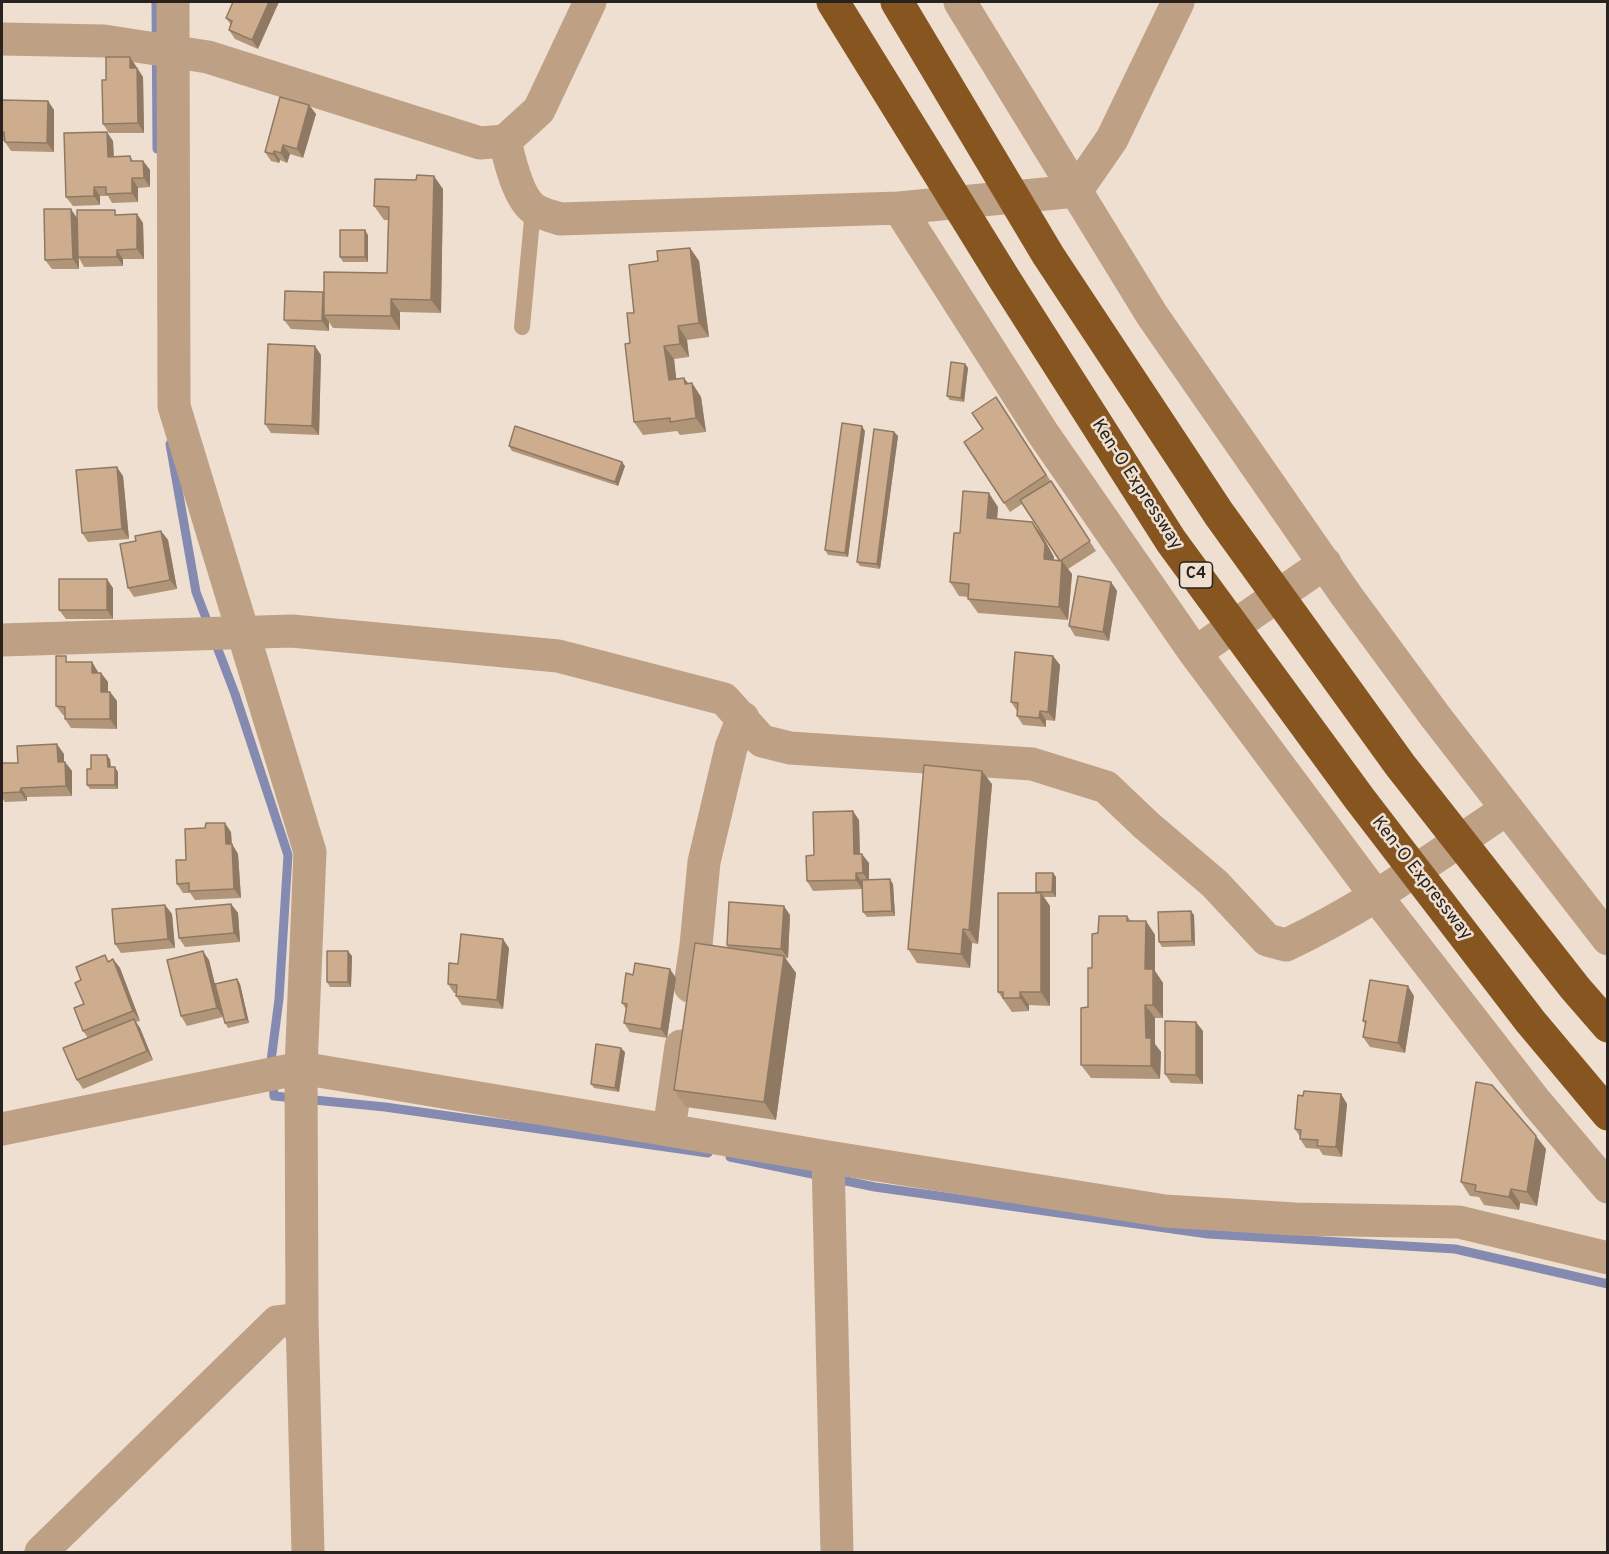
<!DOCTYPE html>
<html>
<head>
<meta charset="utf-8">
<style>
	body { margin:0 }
	#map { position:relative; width:1609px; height:1554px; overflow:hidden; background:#eedfd1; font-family:Overpass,sans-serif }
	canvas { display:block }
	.frame { position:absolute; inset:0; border:3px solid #27221d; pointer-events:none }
</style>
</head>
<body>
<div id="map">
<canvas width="1609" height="1554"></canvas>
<div class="frame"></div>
</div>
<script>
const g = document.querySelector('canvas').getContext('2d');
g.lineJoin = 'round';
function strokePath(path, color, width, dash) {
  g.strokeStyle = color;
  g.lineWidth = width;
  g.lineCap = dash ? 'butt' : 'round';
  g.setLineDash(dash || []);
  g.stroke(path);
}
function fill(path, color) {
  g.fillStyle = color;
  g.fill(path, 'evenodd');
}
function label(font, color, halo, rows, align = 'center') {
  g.font = font + ' Overpass,sans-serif';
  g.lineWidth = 5;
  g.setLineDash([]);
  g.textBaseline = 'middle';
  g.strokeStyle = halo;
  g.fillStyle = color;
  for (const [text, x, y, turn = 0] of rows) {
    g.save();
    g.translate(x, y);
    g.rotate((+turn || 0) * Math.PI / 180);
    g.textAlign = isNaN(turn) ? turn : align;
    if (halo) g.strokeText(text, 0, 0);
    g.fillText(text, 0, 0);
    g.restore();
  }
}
strokePath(new Path2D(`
	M156,2L157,149
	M170,444L196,592L209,626
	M214,639L235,694L288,855L279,999L271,1061L274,1096L385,1107L708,1153
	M730,1157L875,1187L1208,1234L1455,1249L1608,1284`), '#858ab0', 9);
strokePath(new Path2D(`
	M522,327L533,209`), '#bea084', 16);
strokePath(new Path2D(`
	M173,2L174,406L310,852L301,1068L302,1319L308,1552
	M590,2L539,110L505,141C509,158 518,198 534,209C541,214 552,216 560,219L899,208L1076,191L1112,139L1178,2
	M2,39L104,41L208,57L480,143L505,141
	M899,208L1042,432L1195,653L1376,896L1536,1102L1608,1187
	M2,640L292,631L558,656L724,699L762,741L790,748L1032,764L1106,787L1146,825L1215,884L1267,940L1286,945C1365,908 1435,857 1507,809
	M1195,653L1325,563
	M690,986L696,945L704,862L731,748L743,718
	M2,1129L301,1068L828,1157L1165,1211L1295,1219L1459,1222L1608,1258
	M669,1130L681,1046
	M828,1157L837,1552
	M41,1552L277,1322L302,1319`), '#bea084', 33);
strokePath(new Path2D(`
	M960,2L1152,315L1346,595L1435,716L1608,939`), '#bea084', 33);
strokePath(new Path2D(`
	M833,2L1005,280L1171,541L1359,798L1530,1021L1608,1114
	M897,2L1048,255L1219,514L1400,765L1575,988L1608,1026`), '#875620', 33);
fill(new Path2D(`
	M233,2L258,49L235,39L229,30L231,25L226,18Z
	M130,57L143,77L144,133H109L103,124L106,80Z
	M2,100L48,101L54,110V152L11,151L5,142V141H2Z
	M309,105L316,114L303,158L290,154L287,163L280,160L279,163L271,161L265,152Z
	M113,141L114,157L130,156L133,161H143L150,170V187L138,188V202L112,203L108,196H100V205L73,206L66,197Z
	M443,189L441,313L400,312V330L333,328L329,322V331L291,329L284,320L323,292L324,294L387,273L388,220H384L374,206Z
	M137,214L143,223L144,259H123V266L84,267L79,258V269H52L45,260L77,218L118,215Z
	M368,235V262H343L340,257Z
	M690,248L699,261L709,337L687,340L689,357L674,359L676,379L684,378L688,383H692L701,397L706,432L680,435L677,431L643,435L634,422L630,343L634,313Z
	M321,355L319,435L271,433L265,424Z
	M965,364L968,368L964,402L950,400L947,396Z
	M1002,406L1096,551L1068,569L1072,574L1068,620L978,613L968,599V597L959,596L950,582L960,533L998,507L997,519L1032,522L1042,535L1054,557V560H1059L1022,504L1010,512L1004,503L983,429Z
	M865,431L848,557L828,555L825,550Z
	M894,432L898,436L880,569L860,566L857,562Z
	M509,446L625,466L618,486L512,451Z
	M123,476L129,539L88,542L82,533Z
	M161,531L168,540L177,589L134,597L128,588L136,541Z
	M1111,582L1117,591L1109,641L1075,636L1069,626Z
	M113,588V619H66L59,610Z
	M1053,656L1060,665L1055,721L1046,720V727L1023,725L1017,716V711L1011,702Z
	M70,662H92L98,672V673H101L108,682V692H110L117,701V729L71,728L65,719V716L63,715L56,706Z
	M64,754V762H65L72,771V796L27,797V801L5,802L2,798V763H18Z
	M110,759L111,767L118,772V789H90L87,785L91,769Z
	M992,784L978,944L972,943L970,968L917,963L908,949Z
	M859,820L860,854L869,863V880L893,884L895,916L867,917L863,912L862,889L813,891L807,881L814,855Z
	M231,832L232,844L238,854L241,898L195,900L190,893H183L177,884L186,860Z
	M1053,873L1056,877V897H1044L1050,906V1006L1029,1005V1011L1012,1012L998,992L1036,893Z
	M231,904L238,913L240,942L185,947L179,938Z
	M165,905L172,914L175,948L121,953L115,944Z
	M790,915L788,958H785L796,973L776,1120L686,1107L674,1090L728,948L727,945Z
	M1194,915L1195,946L1162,947L1159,942Z
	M1127,916L1131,921H1146L1155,935V971L1163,983V1018H1155V1044L1161,1052L1160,1079L1091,1078L1081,1065L1088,1007L1098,933Z
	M509,948L503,1009L462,1005L456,996V993H454L448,984L458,964Z
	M352,956L351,987H330L327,982Z
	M113,959L120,968L140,1021L136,1022L140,1028L153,1060L83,1089L77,1080L88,1038L83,1031L84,1004L81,980Z
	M209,960L223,1017L187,1026L181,1016Z
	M633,975L676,978L667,1038L630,1032L624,1023L626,1009L622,1003Z
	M237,979L240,984L249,1023L228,1028L225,1023Z
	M1414,996L1405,1053L1370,1047L1363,1037L1366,1025L1363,1021Z
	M1203,1031V1084L1171,1083L1165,1074Z
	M625,1052L619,1092L594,1088L591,1084Z
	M1341,1094L1347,1104L1342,1157L1323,1155L1319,1149L1306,1148L1300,1139V1137L1295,1129L1303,1096Z
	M1546,1149L1537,1206L1520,1203L1519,1210L1484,1205L1479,1197L1470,1196L1461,1182Z`), '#b09579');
fill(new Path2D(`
	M269,2H279L258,49L252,40Z
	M130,57L143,77L144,133L138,123L130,68Z
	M48,101L54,110V152L47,143Z
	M309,105L316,114L303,158L297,149Z
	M107,132L113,141L114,166L108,157Z
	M283,145L290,154L287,163L281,153Z
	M274,151L280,160L279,163L273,154Z
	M143,161L150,170V187L144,178Z
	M434,176L443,189L441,313L431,300Z
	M132,178L138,188V202L132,193Z
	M94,187L100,196V205L94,196Z
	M71,209L77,218L79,269L73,259Z
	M137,214L143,223L144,259L137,249Z
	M365,230L368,235V262L365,257Z
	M690,248L699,261L709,337L699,323Z
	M117,250L123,259V266L117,257Z
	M323,292L329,301L324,315L329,322V331L322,321Z
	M391,299L400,312V330L391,316Z
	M678,326L687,340L689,357L680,344Z
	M315,346L321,355L319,435L312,426Z
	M664,346L674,359L678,393L669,380Z
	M965,364L968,368L964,402L961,398Z
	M684,378L693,390L692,383L701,397L706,432L696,418Z
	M862,426L865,431L848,557L845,553Z
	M894,432L898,436L880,569L877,564Z
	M622,462L625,466L618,486L615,482Z
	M117,467L123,476L129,539L122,529Z
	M989,493L998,507L996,532L987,518Z
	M1032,522L1042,535L1054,557L1053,573L1044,559Z
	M161,531L168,540L177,589L170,580Z
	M1062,561L1072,574L1068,620L1059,607Z
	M107,579L113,588V619L107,610Z
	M1111,582L1117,591L1109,641L1103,632Z
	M1053,656L1060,665L1055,721L1048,712Z
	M92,662L98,672V682L92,673Z
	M101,673L108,682V701L101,692Z
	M110,692L117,701V729L110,719Z
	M1040,711L1046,720V727L1039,718Z
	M57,744L64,754V772L58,762Z
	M107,755L110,759L111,772L108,767Z
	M65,762L72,771V796L66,786Z
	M115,767L118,772V789L115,785Z
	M982,771L992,784L978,944L969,930Z
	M21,788L27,797V801L20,792Z
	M853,811L859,820L860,863L854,854Z
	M225,823L231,832L232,854L226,844Z
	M232,844L238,854L241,898L234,889Z
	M862,854L869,863V882L863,873Z
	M856,873L862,882V889L856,880Z
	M1053,873L1056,877V897L1052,892Z
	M890,879L893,884L895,916L892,911Z
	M1041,893L1050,906V1006L1041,992Z
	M231,904L238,913L240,942L234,933Z
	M165,905L172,914L175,948L168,939Z
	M784,906L790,915L788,958L781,949Z
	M1191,911L1194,915L1195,946L1192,941Z
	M1146,921L1155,935V971L1163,983V1018L1153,1005L1145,969Z
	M963,929L972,943L970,968L961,954Z
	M503,939L509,948L503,1009L497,1000Z
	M203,951L209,960L223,1017L217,1008Z
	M348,951L352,956L351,987L348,982Z
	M784,956L796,973L776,1120L764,1102Z
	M113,959L120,968L140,1021L133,1011Z
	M670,969L676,978L667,1038L661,1029Z
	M237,979L240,984L249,1023L246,1019Z
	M1408,986L1414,996L1405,1053L1398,1043Z
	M1020,992L1029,1005V1011L1020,998Z
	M1145,1005L1155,1018V1044L1161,1052L1160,1079L1151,1066L1146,1038Z
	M134,1019L140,1028L153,1060L147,1051Z
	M1196,1022L1203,1031V1084L1196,1075Z
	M621,1048L625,1052L619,1092L615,1088Z
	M1341,1094L1347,1104L1342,1157L1336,1147Z
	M1536,1136L1546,1149L1537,1206L1527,1192Z
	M1511,1189L1520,1203L1519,1210L1509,1197Z`), '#907963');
const building = new Path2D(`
	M233,2H269L252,40L229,30L232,21L226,18Z
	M106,57H130V68H137L138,123L103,124L102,80H106Z
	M280,97L309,105L297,149L283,145L281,153L274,151L273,154L265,152Z
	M2,100L48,101L47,143L5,142L4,132H2Z
	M107,132L108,157L130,156L131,161H143L144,178H132V193L106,194V187H94V196L66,197L64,133Z
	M417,175L434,176L431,300L391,299V316L324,315V272L387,273L389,207L374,206L375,179L416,180Z
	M44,209H71L73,259L45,260Z
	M77,210H115V215L137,214V249L117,250V257H78Z
	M340,230H365V257H340Z
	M690,248L699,323L678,326L680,344L664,346L669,380L684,378L685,384L692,383L696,418L670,422V418L634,422L625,344L630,343L627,313H634L629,265L658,261L657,251Z
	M285,291L323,292L322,321L284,320Z
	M268,344L315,346L312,426L265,424Z
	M951,362L965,364L961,398L947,396Z
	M996,397L1046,475L1004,503L964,442L983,429L972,413Z
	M842,423L862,426L845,553L825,550Z
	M515,426L622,462L615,482L509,446Z
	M874,429L894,432L877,564L857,562Z
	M117,467L122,529L82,533L76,470Z
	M1051,481L1090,541L1060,561L1020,500Z
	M963,491L989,493L987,518L1032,522L1045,544L1044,559L1062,561L1059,607L968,599L969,584L950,582L954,533H960Z
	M161,531L170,580L128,588L120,544L136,541L135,536Z
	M1078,576L1111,582L1103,632L1069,626Z
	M59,579H107V610H59Z
	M1015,652L1053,656L1048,712L1040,711L1039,718L1017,716L1018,703L1011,702Z
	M56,656H66V662H92V673H101V692H110V719H65V707L56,706Z
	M57,744L58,762H65L66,786L21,788L20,792L2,793V763H18L17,746Z
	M91,755H107L108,767H115V785H87V769H91Z
	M924,765L982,771L969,930L963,929L961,954L908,949Z
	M853,811L854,854H862L863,873H856V880L807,881L806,856L814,855L813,812Z
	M206,823H225L226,844H232L234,889L189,891V883L177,884L176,860H186L185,829L205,828Z
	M1036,873H1053L1052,892H1036Z
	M890,879L892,911L863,912L862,880Z
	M998,893H1041V992H1020V998H1003V992H998Z
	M729,902L784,906L781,949L727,945Z
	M231,904L234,933L179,938L176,909Z
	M165,905L168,939L115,944L112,909Z
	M1191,911L1192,941L1159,942L1158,912Z
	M1099,916H1127V921H1146L1145,969H1153V1005H1145L1146,1038H1151V1066L1081,1065V1008L1088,1007V968H1092V934L1098,933Z
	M461,934L503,939L497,1000L456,996L457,985L448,984L449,963L458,964Z
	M695,943L784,956L764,1102L674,1090Z
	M203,951L217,1008L181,1016L167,960Z
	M327,951H348V982H327Z
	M105,955L108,962L113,959L133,1011L83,1031L74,1008L84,1004L75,983L81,980L76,967Z
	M635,963L670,969L661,1029L624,1023L627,1004L622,1003L626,973L633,975Z
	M237,979L246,1019L225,1023L215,984Z
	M1370,980L1408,986L1398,1043L1363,1037L1366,1021H1363Z
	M134,1019L147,1051L77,1080L63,1048Z
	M1165,1021L1196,1022V1075L1165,1074Z
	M596,1044L621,1048L615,1088L591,1084Z
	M1476,1082L1492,1085L1536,1136L1527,1192L1511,1189L1509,1197L1475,1191L1476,1185L1461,1182Z
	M1304,1091L1341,1094L1336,1147L1317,1146L1318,1140L1300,1139L1301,1130L1295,1129L1298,1095L1303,1096Z`);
fill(building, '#cdad8d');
strokePath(building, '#907963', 1.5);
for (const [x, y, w] of [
	[1196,575,33]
]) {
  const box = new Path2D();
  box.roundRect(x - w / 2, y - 13, w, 26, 4.5);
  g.fillStyle = '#eedfd1';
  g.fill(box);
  strokePath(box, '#27221d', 1.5);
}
label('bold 16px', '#27221d', null, [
	["C4",1196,575]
]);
label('18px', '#27221d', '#eedfd1', [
	["Ken-O Expressway",1136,485,57],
	["Ken-O Expressway",1421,879,52]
]);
</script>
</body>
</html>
